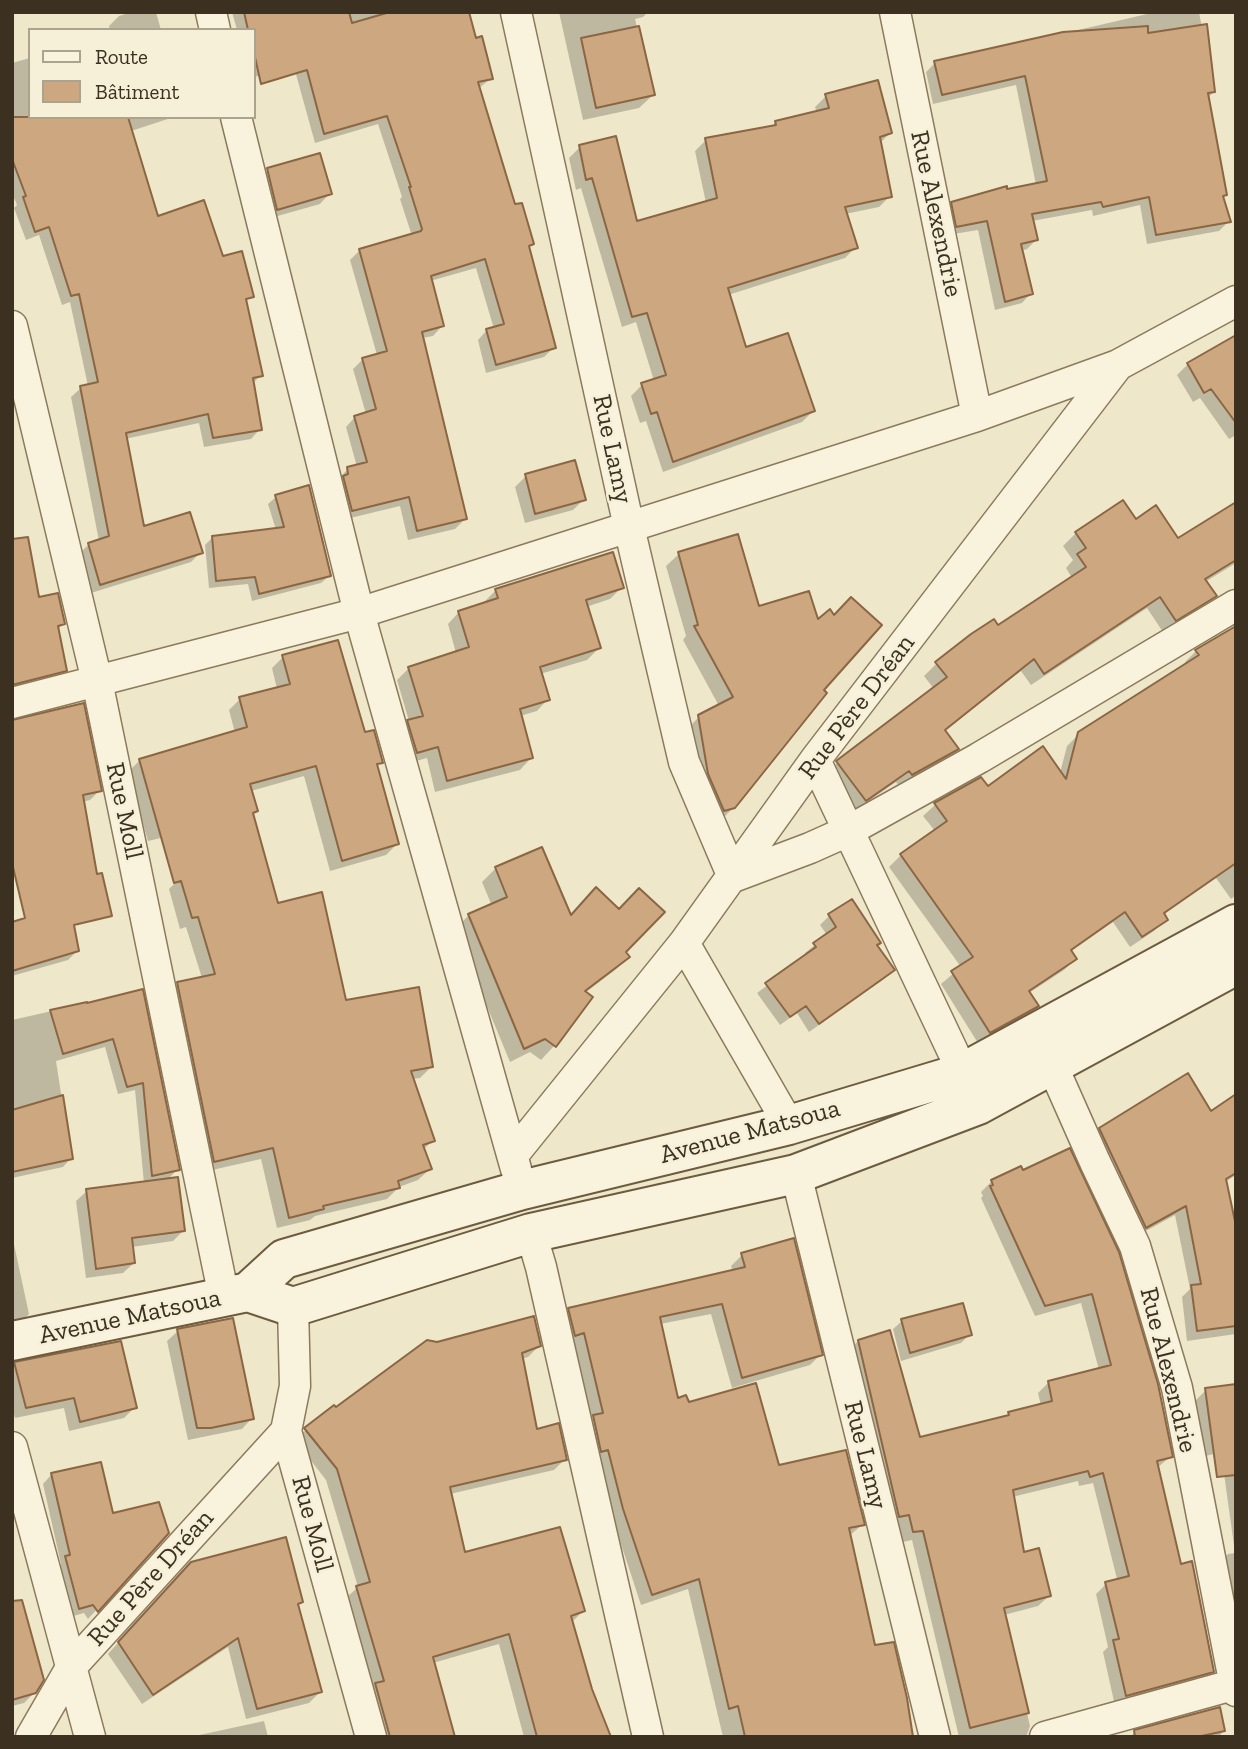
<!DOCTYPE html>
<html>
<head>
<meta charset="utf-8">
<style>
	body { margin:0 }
	#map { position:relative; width:1248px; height:1749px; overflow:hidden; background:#efe7c9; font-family:"Zilla Slab",serif }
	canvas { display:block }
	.frame { position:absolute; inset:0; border:14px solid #3c3021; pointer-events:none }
	.legend { position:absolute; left:28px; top:28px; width:228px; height:91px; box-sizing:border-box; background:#f6f0d9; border:2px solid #aca38f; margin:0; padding:9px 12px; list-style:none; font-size:21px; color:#3c3021 }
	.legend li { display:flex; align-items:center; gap:14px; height:35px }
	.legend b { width:35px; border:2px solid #aca38f }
</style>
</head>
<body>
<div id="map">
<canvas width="1248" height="1749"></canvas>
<div class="frame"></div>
<ul class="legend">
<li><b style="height:9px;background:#f9f3dd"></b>Route</li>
<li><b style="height:19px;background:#cca77f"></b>Bâtiment</li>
</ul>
</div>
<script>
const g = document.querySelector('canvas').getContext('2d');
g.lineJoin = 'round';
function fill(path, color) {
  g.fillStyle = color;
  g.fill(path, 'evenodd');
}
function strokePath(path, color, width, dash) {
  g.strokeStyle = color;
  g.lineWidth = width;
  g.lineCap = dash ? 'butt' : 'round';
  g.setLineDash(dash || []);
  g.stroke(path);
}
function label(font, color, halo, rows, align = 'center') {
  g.font = font + ' "Zilla Slab",serif';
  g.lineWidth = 5;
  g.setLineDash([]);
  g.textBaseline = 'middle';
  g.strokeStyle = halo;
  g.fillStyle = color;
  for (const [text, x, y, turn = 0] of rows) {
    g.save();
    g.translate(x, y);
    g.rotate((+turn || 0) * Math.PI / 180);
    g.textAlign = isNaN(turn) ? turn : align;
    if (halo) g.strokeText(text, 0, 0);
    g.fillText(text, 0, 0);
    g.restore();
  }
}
fill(new Path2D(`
	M132,12H156L161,30H110L109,26L119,16Z
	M232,12H467L475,40L491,78L478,89L514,207L532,244L527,248L554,347L544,357L486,373L478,340L487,330L494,329L476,268L430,281L442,326L433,336L422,338L465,519L455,529L408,540L400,506L342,520L338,479L348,469L357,467L346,427L355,417L366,414L353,369L363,359L377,355L350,260L360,250L412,236L400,199L402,197L378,124L315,143L294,67L254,77V30H237Z
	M559,12H648L643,17L635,19L653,95L639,108L583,120Z
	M1156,12H1199L1214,92L1207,98L1225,195L1222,198L1229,221L1219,231L1147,244L1140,205L1093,216L1092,210L1032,221L1036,240L1027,249L1021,251L1031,293L1022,303L995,310L978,230L947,235L943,213L952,203L1036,185L1016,85L933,104L926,72L935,63Z
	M30,58V117H174L131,131L157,218L222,258L252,296L245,302L261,375L252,384L260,429L251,439L204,447L199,423L125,439L143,528L201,552L191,562L91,593L79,554L89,544L99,541L71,397L81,388L88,386L70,302L62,305L39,235L26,240L14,208L17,205L12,193V63Z
	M826,96L890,133L879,144L890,196L879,207L845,214L856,247L845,258L728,295L744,350L813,411L802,422L663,472L646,421L640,423L631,396L642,385L654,381L636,322L622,327L581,188L576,190L569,158L580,147L636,223L706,203L695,151L706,140L771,127L776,122L817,113L815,107Z
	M268,170L330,193L320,204L267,219L257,180Z
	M1236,337V435L1229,439L1200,398L1193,402L1177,375L1188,364Z
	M526,476L584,499L573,510L525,523L515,487Z
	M276,497L329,576L321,583L252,601L248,584L209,588L205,545L213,537L276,530L268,504Z
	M1122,503L1135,522L1177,541L1236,504V563L1205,582L1214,596L1202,608L1163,632L1147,608L1031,685L1021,671L944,731L957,749L945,761L899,786L896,782L853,812L825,775L837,763L934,689L924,676L937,663L997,628L1072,578L1066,568L1073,560L1063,546L1076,533Z
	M679,554L758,608L817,622L822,690L734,807L721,820L687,729L700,716L719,706L683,640L686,636L666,566Z
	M12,571L63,624L57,630L65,670L58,677L12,689Z
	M622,587L610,599L586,607L599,648L587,660L540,674L548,699L537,711L520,716L531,758L520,770L435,792L427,758L405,764L397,733L409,721L397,680L409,668L456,653L448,624L459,612L484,604V602L496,590Z
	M1235,628L1236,895L1231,899L1216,878L1163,915L1166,920L1154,931L1130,947L1113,922L1070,952L1075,959L1064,970L1029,993L1037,1006L1026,1017L978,1043L941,984L961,967L889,867L901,855L935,831L923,816L935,805L981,779L987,788L1060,773L1067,746L1080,733L1187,665L1185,662L1196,651Z
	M283,657L364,734L381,762L376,767L397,844L386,855L330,871L304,776L251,791L256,811L252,815L277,905L345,1002L432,1066L420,1078L412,1079L433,1140L423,1150L430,1169L418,1180L399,1187L387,1199L315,1216L310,1220L277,1228L261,1159L203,1172L166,995L178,983L202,978L186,927L180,929L169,889L176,882L165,837L148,841L128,772L140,760L235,733L229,710L240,699L277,689L272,668Z
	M12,738L100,790L90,800L82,802L80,855L12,870Z
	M496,868L624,952L628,957L615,970L585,993L591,997L554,1046L541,1060L530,1052L510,1062L455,929L469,915L492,906L482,882Z
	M829,916L876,945L893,970L884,979L809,1032L797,1013L780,1025L757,993L807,956L805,953L827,935L820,925Z
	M12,924L77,951L68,960L12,976Z
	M141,991L178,1169L167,1180L184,1230L173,1241L132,1247L134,1263L123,1273L86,1278L76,1201L87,1191L144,1183L135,1090L118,1094L105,1047L56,1061L71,1158L63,1167L12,1178V1020Z
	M1236,1096V1175L1225,1182L1236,1244V1334L1187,1341L1182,1297L1190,1289L1175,1215L1135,1237L1090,1139L1100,1129L1210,1113Z
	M1069,1151L1171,1456L1157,1468L1180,1566L1213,1671L1202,1682L1115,1706L1103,1652L1108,1647L1096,1594L1106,1584L1117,1579L1093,1483L1079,1486L1078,1481L1012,1497L1023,1554L1049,1596L1038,1606L1004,1615L1030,1726L1026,1737H959L912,1540L903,1542L898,1524L888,1527L848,1352L858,1341L918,1439L1006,1417L1009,1414L1041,1406L1038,1393L1049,1382L1099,1370L1081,1303L1035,1316L981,1198L983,1196L981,1192L992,1181L1022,1172Z
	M12,1235L29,1314L19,1325L12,1326Z
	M742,1255L821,1354L810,1365L732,1388L711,1314L660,1324L677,1400L688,1404L863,1524L849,1536L874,1647L911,1737H723L688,1589L641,1605L583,1428L592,1419L574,1342L564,1345L558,1320L569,1309L733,1272L731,1266Z
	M902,1321L970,1334L961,1343L901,1361L893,1329Z
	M178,1331L252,1418L242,1429L188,1440L167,1341Z
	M120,1343L135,1407L124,1418L69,1431L64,1408L15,1418L12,1406V1366L14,1364Z
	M437,1344L539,1346L528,1357L521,1359L536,1431L565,1459L554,1470L450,1494L464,1554L583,1611L572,1622L590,1690L609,1737H524L499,1644L433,1663L454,1737H376L346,1598L358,1587L326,1480L295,1440L306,1430L335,1409Z
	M1236,1386V1599L1224,1601L1217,1565L1228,1554L1235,1553L1221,1452L1202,1457L1195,1401L1206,1390Z
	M52,1474L111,1515L168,1532L88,1619L84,1613L70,1617L56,1568L61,1564L43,1484Z
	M180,1574L301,1602L297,1605L320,1692L309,1703L246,1719L228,1647L142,1704L108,1654Z
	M12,1598L35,1692L24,1703L12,1706Z
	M264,1721L268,1737H194L195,1736Z
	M1223,1731L1219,1737H1130L1135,1732Z`), '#0003');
const building = new Path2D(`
	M244,12H349L352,23L390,12H469L476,38L482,36L493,79L478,82L515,204L522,203L534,244L529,246L556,348L496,365L486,329L504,324L485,259L431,276L444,326L422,332L467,519L417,531L409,497L352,511L343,476L348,474L347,467L367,462L354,416L376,409L362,358L387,351L359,249L421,231L422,229L409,187H411L387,116L324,134L307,70L261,84L254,53V30H248Z
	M1207,24L1215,92L1208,93L1227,195L1223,196L1231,222L1156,235L1149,197L1103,207L1101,202L1032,214L1038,240L1021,244L1033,294L1005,302L987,221L956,227L951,202L1007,186V189L1047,181L1025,76L942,95L934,61L1063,32L1148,26V33Z
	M639,26L655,95L596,108L581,38Z
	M878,80L892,133L880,137L892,197L845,207L858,248L728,288L746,347L788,333L815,411L673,462L657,412L651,414L641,383L666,375L647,313L632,317L592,178L586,180L579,145L616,136L637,221L717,198L705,138L776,125L775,121L829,108L825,94Z
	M12,117H128L158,216L204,200L223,256L242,251L254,297L246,299L263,376L253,378L262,430L213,438L208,414L126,433L144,526L190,512L203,553L100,585L88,543L109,536L80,386L98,382L79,294L71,296L49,227L35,232L23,197L26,196L12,159Z
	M320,153L332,194L277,210L267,168Z
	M1236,335V423L1211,389L1204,393L1187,363Z
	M575,460L586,500L535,514L525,474Z
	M309,485L331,576L259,594L255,577L216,581L212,536L284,527L275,495Z
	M1123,500L1136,519L1156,505L1178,538L1236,502V560L1205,579L1217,596L1176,621L1160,597L1044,674L1034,659L945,730L959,749L912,775L909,771L866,801L836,761L947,677L935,662L971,634L994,619L998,625L1086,567L1077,554L1086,548L1075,532Z
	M738,534L759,606L809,591L818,619L830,609L834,615L851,597L882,625L824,690L827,693L735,808L724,811L708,774L698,715L733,697L694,626L698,625L678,552Z
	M28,537L39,597L58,593L65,624L58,626L67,671L12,685V539Z
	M613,552L624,588L586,600L601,648L540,667L550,700L520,709L533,758L447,781L438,747L417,753L407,720L423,716L408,667L469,647L458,611L498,598L495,589Z
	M1236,626V863L1164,913L1168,920L1142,937L1125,912L1071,950L1077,959L1029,991L1039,1006L990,1033L951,971L973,957L900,854L947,821L934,803L981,777L988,786L1043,746L1066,779L1078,732L1199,655L1195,650Z
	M338,640L365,732L374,730L383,763L377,764L399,844L342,861L316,766L250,784L258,811L253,813L278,903L322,892L346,1000L419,987L433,1067L411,1071L435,1141L423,1145L432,1169L398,1181L400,1188L323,1206L324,1209L289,1218L273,1148L214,1162L177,982L215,974L198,917L192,918L181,881L174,883L139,759L247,727L239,697L290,684L282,655Z
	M84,703L102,791L83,795L97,874L102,873L112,916L74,925L79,951L12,971V922L25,918L12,863V720Z
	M542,847L571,915L596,887L619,909L639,888L665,912L626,952L630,957L585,991L593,997L556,1047L545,1039L524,1049L468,914L507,897L495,867Z
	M852,899L881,943L877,945L895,970L819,1024L806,1006L790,1017L765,983L816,947L813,943L836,927L828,914Z
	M143,989L180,1170L152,1176L143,1083L127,1087L113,1039L63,1054L50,1010L87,1002V1003Z
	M1188,1073L1211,1111L1236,1094V1173L1226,1179L1236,1226V1326L1197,1331L1191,1285L1201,1284L1186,1206L1146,1228L1099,1128Z
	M63,1095L73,1159L12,1172V1110Z
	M1070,1148L1119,1252L1158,1384L1173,1457L1157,1461L1181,1564L1192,1561L1214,1672L1126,1696L1113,1640L1119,1639L1105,1582L1129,1576L1103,1473L1090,1477L1088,1471L1013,1490L1024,1552L1039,1548L1051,1596L1004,1608L1029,1713L970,1728L923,1531L913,1532L909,1515L899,1517L858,1340L890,1330L920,1437L1009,1415L1008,1412L1052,1401L1048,1381L1111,1365L1092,1294L1045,1306L990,1186L993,1185L991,1180L1021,1166L1023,1170Z
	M178,1177L185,1231L132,1238L135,1263L96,1269L86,1189Z
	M794,1238L823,1355L742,1378L722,1304L660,1317L678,1398L686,1395L689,1402L756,1383L779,1465L846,1450L865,1525L849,1528L875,1645L894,1642L907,1698L913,1737H745L738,1706L729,1709L699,1579L652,1595L623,1509L608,1450L601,1452L593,1415L603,1413L584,1333L575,1336L568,1308L745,1267L741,1253Z
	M963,1303L972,1335L910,1353L901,1319Z
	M534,1316L541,1346L522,1353L537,1429L559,1423L567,1460L450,1487L465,1552L560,1527L585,1611L571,1616L592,1689L611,1737H537L509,1634L433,1657L455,1737H390L375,1683L384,1681L356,1586L370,1582L337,1469L304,1428L334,1405L336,1407L427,1340L437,1342Z
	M233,1318L254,1419L211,1428H197L177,1329Z
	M121,1341L137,1408L80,1422L74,1398L26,1408L14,1362Z
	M1236,1384V1475L1217,1477L1205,1388Z
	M101,1462L113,1513L159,1502L169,1533L98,1612L93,1605L79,1609L65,1556L70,1555L51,1473Z
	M286,1537L303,1602L298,1604L322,1692L257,1709L238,1638L153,1695L118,1642L191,1562Z
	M22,1600L44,1680L36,1693L12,1700V1601Z
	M1220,1707L1225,1731L1197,1737H1135L1134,1730Z`);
fill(building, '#cca77f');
strokePath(building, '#8a6643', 2);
const street = new Path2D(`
	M211,12L215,30
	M516,12L629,527L684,762L733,877L810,848L848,831L979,758L1236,605
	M895,12L977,416
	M236,117L359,613L516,1169
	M12,326L97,681L224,1297
	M12,703L359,613L977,416L1118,365
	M815,760L972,1092
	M684,943L789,1125
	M1052,1065L1095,1162L1135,1246L1177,1388L1236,1691
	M513,1155L684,943L815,760L1118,365L1236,301
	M796,1174L935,1737
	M531,1233L541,1267L648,1737
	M293,1307L295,1386L286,1431L371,1737
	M12,1447L90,1737
	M31,1737L72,1666L286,1431
	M1045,1737L1236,1684`);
const secondary = new Path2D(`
	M248,1292L293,1307L531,1233L796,1174L978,1105L1236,965
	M12,1341L248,1292L284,1259L522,1190L789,1125L962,1073L1236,924`);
strokePath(street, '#8b7a5d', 33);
strokePath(secondary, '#6d5b40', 42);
strokePath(street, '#f9f3dd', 30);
strokePath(secondary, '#f9f3dd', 38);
label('26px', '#3c3021', '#f6f0d9', [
	["Rue Alexendrie",936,214,78],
	["Rue Lamy",612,449,78],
	["Rue Père Dréan",857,707,-53],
	["Rue Moll",124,811,78],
	["Avenue Matsoua",750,1132,-15],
	["Avenue Matsoua",130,1317,-12],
	["Rue Alexendrie",1168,1370,76],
	["Rue Lamy",865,1455,76],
	["Rue Moll",312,1524,75],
	["Rue Père Dréan",151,1578,-48]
]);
</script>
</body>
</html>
